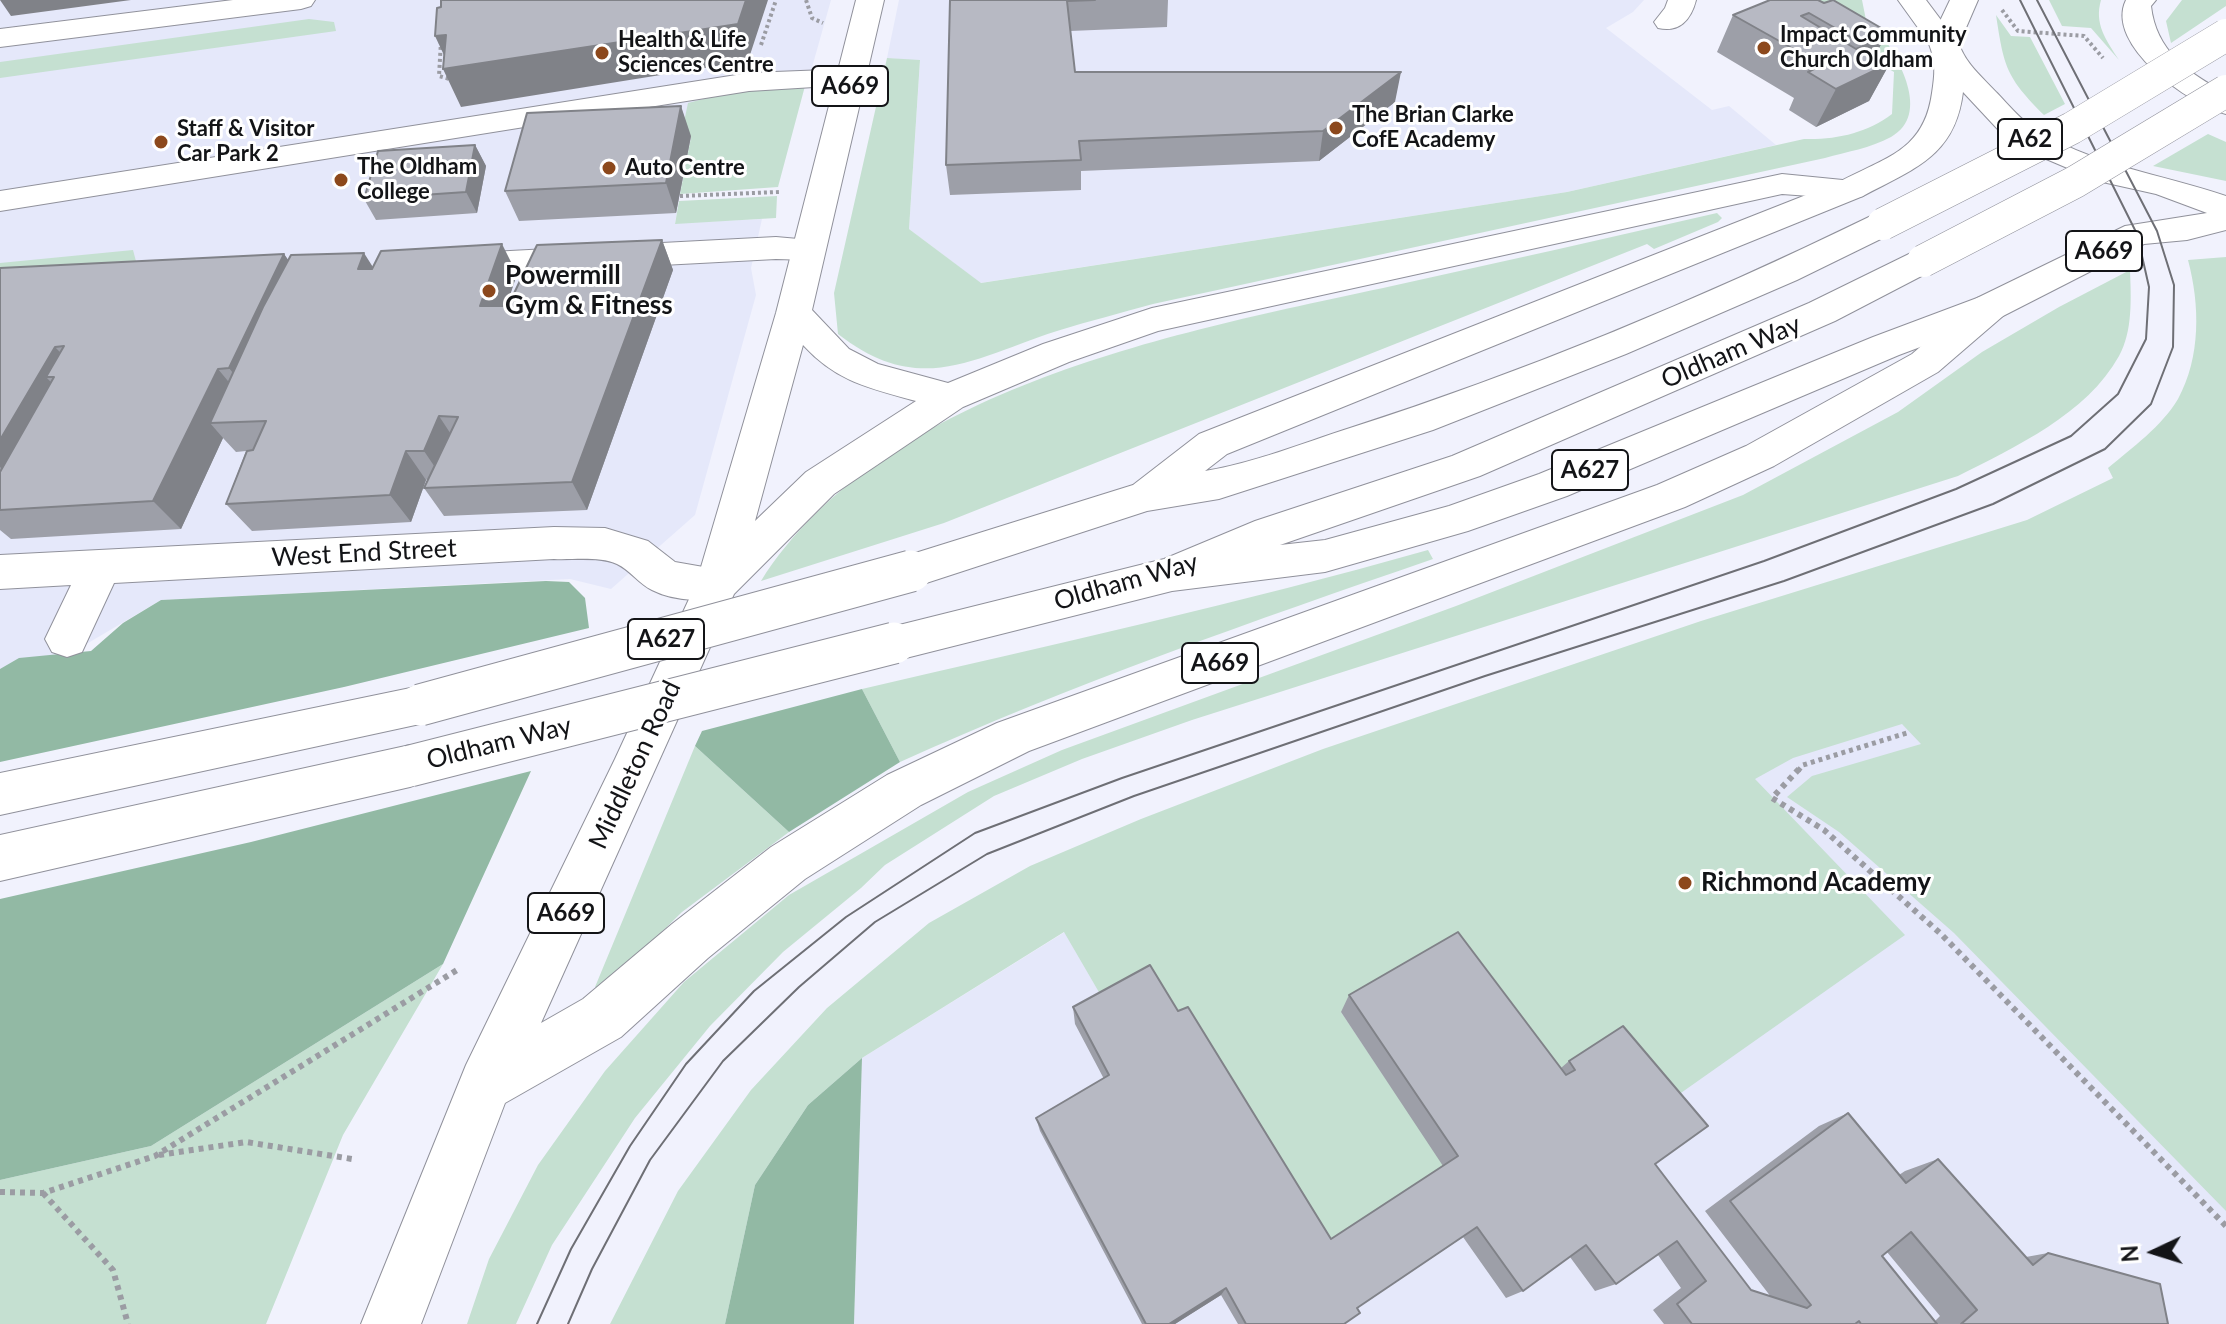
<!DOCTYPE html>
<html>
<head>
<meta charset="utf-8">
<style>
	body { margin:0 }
	#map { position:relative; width:2226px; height:1324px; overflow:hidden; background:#f1f2fd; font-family:Lato,sans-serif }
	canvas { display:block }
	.north { position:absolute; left:2114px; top:1212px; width:80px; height:80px; -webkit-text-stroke:6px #fff; paint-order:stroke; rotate:266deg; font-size:22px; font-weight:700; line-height:32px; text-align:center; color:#131417 }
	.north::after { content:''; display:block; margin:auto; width:28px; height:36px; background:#131417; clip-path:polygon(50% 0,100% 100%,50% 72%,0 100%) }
</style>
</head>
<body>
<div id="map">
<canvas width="2226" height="1324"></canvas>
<div class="north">N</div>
</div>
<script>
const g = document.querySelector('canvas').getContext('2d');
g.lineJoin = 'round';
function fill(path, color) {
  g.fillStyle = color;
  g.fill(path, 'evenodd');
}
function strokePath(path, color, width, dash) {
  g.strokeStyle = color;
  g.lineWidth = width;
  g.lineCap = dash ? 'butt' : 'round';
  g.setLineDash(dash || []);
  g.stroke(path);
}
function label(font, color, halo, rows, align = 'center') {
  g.font = font + ' Lato,sans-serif';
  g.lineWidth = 6;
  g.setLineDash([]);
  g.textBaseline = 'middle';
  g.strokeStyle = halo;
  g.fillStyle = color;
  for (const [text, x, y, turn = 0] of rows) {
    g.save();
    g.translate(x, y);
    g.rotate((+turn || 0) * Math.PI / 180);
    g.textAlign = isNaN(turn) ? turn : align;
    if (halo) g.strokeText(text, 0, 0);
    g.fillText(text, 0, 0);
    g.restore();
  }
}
fill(new Path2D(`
	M0,0H831L811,71L691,136L675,223L762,219L751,268L756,295L695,515L611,589L570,579L161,600L0,695Z
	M899,0H1644L1633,12L1606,28L1712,110L1729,106L1776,145L1567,192L980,283L909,229L920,61L887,58Z
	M2226,597V1324H854L862,1058L1221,835Z`), '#e5e8fa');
fill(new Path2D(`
	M1773,0H1862L1868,30L1879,31C1898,57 1932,114 1891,137C1871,148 1846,152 1825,158L1153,304C1121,313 1089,321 1057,331C973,358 920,398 838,334L834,293L887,58L920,60L909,229L981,283L1567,192L1804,139C1836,140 1867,133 1892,114L1894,72L1770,1Z
	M2049,0H2101C2094,24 2106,40 2119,60L2091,28L2062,26Z
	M2182,0H2226V6L2171,43L2166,21Z
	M1996,15L2011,36L2030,37L2065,104L2044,115C2006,77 2004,67 1996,15Z
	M309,19L334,22L336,31L0,78V62Z
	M805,86L778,187L680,194L691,137L681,136L688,103L749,87Z
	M2208,134L2226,142V181L2153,166Z
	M777,196L776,218L675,224L679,201Z
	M1717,213L1722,218L1718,222L1654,249L1647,244L944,523L761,581C887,385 1180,332 1392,286C1500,262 1609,238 1717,213Z
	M133,250L137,265L0,276V263Z
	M2226,257V1211L1954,933L1839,832L1787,797L1812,776L1921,744L1902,724L1793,758L1755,779L1905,935L1678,1095L1552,1075L1341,1012L1445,1167L1322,1248L1107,1006L1064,932L862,1058L808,1105L755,1185L725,1324H610L678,1191L751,1090L827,1008L929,923L1030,866L1141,819L1323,749L1701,621L2027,520L2113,478L2108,468C2132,448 2162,426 2178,399C2201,357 2200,305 2188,260Z
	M2130,270C2131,297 2133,331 2119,356C2087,414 2015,447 1958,476L1192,720L1082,759L994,796L885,865L861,888L783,952L710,1026L635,1118L552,1245L516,1324H467L489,1259L538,1165L605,1071L684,982L789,895L968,792L1062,750L1456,606L1743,495L1898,412L1982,352L2059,307Z
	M1428,550L1433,559C1253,621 1073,684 900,762L862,689C1051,645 1241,603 1428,550Z
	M695,746L789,832L682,912L611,982L602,988L595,987Z
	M443,964L343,1135L266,1324H0V1180L151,1146Z`), '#c5e0d1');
fill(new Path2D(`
	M546,581L569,582L585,598L589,628L344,687L0,762V669L19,658L91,651L123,623L161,600Z
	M862,689L900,762L789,832L695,746L702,731Z
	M531,771L443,964L151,1146L0,1180V899L251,842Z
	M862,1058L854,1324H725L755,1185L808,1105Z`), '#92b9a4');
const minor = new Path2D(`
	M233,0H315L311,6L301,9L0,47V29Z
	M1668,0H1696C1691,20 1679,33 1658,28L1654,22L1665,8Z
	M852,69L863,72L867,78L863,84L749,91L0,211V191L749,73Z
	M776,237L821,241L826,249L821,257L809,260L776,259L453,276L441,273L436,265L441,257L453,254Z
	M554,527L605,528L648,541L675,562L732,572L738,584L732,596C710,603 673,601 652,590C639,584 630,570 617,564C599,556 573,560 554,559L114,583L82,652L67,657L52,652L45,639L71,585L0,589V555Z`);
const major = new Path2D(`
	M856,0H884L812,310L849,349L878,364L948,383L1043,344L1152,308L1782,174L1863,182L1867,189L1863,196L1851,199L1782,194L1158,331L1069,362L963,407L834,494L734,594L541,1023L583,999L672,924L771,847L887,775L997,723L1657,485L1746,446L1912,354L1977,298L1990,295L2003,298L2008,307L2003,316L1938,372L1774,466L1685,507L1029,751L921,805L805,879L708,958L621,1037L505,1103L421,1324H361L466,1065L615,759L696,584L776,313ZM803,345C837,382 869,388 916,401L806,472L755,521Z
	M1898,0H1926L1959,44L1954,50L1944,53L1934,50Z`);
const highway = new Path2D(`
	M1950,0H1978L1959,44C1966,64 1981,76 1996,92C2007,103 2018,117 2031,126C2088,165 2162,174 2226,196V230L2187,240L2144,244L2003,316L1899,355L1567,496L1468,531L1325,572L1172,591L894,661L879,656L872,643L879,630L1164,559L1255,521L1452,456L1809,303L1911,253L1923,250L1935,253L1940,261L1935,269L1835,321L1480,476L1280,545L1325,540L1449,506L1539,474L1873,337L1977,298L2125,226L2207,213L2156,194L2098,181L2025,150L2005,137L1963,92C1955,157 1913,169 1863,196L1227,454L1205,471C1254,463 1303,443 1350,428C1528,371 1703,298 1871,216L1883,213L1895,216L1900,224L1895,232L1797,280L1626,354L1433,430L1219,499L1147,511L911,588L896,583L890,571L896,559L1133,485L1199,434L1839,182C1886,157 1924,151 1932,93C1935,74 1936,62 1929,44Z
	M2126,0H2156L2151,6C2156,51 2188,73 2226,93V114C2190,105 2104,45 2126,0Z
	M420,686L436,691L443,705L436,719L420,724L0,815V773Z
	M410,745L426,751L433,766L426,781L410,787L0,881V835Z`);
strokePath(minor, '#90919b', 2);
strokePath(major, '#90919b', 2);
strokePath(highway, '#90919b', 2);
strokePath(new Path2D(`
	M806,0L812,18L823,23
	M2002,10L2018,31L2084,36L2103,58
	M441,41L439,76L453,80
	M761,45L776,0
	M680,196L779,192`), '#9b9ca3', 4, [3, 3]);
strokePath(new Path2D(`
	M1798,771L1803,765L1910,732`), '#9b9ca3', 5, [4, 4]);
strokePath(new Path2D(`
	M1799,769L1772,798L1824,830L1941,934L2226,1226
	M159,1155L246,1142L352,1159
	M0,1192L43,1193L155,1156L457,970
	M43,1193L113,1270L128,1324`), '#9b9ca3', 6, [5, 5]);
fill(minor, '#fff');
fill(major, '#fff');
fill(highway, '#fff');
strokePath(new Path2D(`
	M537,1324L571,1249L630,1146L686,1064L754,991L846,917L975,833L1122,778L1764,561L1956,489L2071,436L2118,394L2146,339L2149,287L2137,234L2020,0
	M568,1324L592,1269L650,1160L723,1061L799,987L875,922L987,854L1134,796L1485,676L1784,581L1993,504L2105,449L2151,404L2173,347L2174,285L2157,231L2037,0`), '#6e6f75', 2);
const highwayBridgeFar1 = new Path2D(`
	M1883,224L2072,128L2226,35
	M1923,261L2075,182L2226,91`);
const highwayBridge = new Path2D(`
	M420,705L911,571
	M410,766L894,643`);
strokePath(highwayBridgeFar1, '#90919b', 33, []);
strokePath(highwayBridge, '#90919b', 43, []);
strokePath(highwayBridgeFar1, '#fff', 32);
strokePath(highwayBridge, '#fff', 41);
fill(new Path2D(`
	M950,0H1168L1167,27L1070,31L1075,72L1395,102L1319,161L1081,171V190L950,195L946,165Z
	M1824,3L1875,55L1890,63L1869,101L1816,127L1789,110L1794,98L1717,52L1733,15Z
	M691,136L676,213L519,221L505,191Z
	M475,145L486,166L477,213L376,220L364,199Z
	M662,240L673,270L587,510L444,516L424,488L428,479L426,480L411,522L252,531L226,504L246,451L236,452L223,438L181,529L11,539L0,530V268L284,254L288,260L373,267L517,274L506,306Z
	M1349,995L1561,1068L1569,1061L1655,1164L1751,1290L1771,1297L1705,1211L1819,1126L1848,1113L1899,1175L1905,1171L1938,1159L2026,1257L2048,1253L2168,1324H1664L1653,1310L1681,1288L1658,1255L1616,1284L1595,1291L1570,1257L1523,1291L1506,1298L1463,1237L1357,1308L1344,1324H1238L1221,1295L1175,1324H1142L1040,1131L1036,1118L1104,1079L1075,1024L1073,1007L1178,1011L1331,1239L1443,1166L1341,1012ZM1887,1252L1940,1316L1935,1321L1882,1256Z`), '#9d9fa8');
fill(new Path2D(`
	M0,0H131L11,16Z
	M746,0H768L748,61L461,107L443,69L450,68L435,36Z
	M1888,32L1867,70L1843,81L1863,44Z
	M1890,63L1869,101L1816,127L1836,89Z
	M1401,72L1395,102L1319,161L1323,131Z
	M681,106L691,136L676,213L666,183Z
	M475,145L486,166L477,213L466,192Z
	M662,240L673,270L587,510L572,482Z
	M502,244L517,274L497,335L480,306Z
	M364,253L383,283L358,269Z
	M284,254L305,284L252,397L229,368Z
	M55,347L83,376L46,377L69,401L21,486L0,467V440Z
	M218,369L242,398L210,423L223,438L181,529L153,501Z
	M439,416L458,445L443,479L424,451Z
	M406,451L426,480L411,522L390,495Z
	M1226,1288L1221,1295L1175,1324H1169Z`), '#808288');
const building = new Path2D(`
	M441,0H746L738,24L443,69L446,35L435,36L437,8L441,7Z
	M950,0H1095L1067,1L1075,72H1401L1323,131L1079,141L1081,160L946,165Z
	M1770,0H1818L1824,3L1833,0L1888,32L1863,44L1809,13L1801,16L1856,49L1861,47L1890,63L1836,89L1808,72L1822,65L1733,15Z
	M681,106L666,183L505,191L527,113Z
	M475,145L466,192L364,199L378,151Z
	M662,240L572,482L424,488L458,417L439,416L424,451H406L390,495L226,504L247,451L253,450L266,421L210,423L263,307L291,255L364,253L358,269H372L381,251L502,244L480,306H508L537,245Z
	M284,254L229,368L218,369L153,501L0,510V472L54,377H46L64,346L55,347L0,440V268Z
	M1458,932L1566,1075L1575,1070L1569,1061L1623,1026L1708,1126L1655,1164L1751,1290L1807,1308L1811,1305L1730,1201L1848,1113L1906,1183L1938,1159L2033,1265L2048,1253L2160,1284L2168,1324H1961L1977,1310L1911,1232L1882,1256L1937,1324H1861L1859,1321L1855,1324H1692L1677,1304L1706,1281L1677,1241L1616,1284L1586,1245L1523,1291L1477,1227L1357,1308L1360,1313L1344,1324H1246L1226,1288L1169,1324H1146L1036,1118L1109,1075L1073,1007L1150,965L1178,1011L1188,1007L1331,1239L1458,1156L1349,995Z`);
fill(building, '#b7b9c3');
strokePath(building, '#808288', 2);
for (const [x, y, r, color] of [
	[1764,48,8,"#8c481c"],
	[602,53,8,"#8c481c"],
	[1336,128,8,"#8c481c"],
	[161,142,8,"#8c481c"],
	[609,168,8,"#8c481c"],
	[341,180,8,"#8c481c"],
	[489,291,8,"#8c481c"],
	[1685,883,8,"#8c481c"]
]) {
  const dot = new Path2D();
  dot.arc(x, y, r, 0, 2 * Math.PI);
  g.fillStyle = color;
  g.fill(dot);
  strokePath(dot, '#fff', 3);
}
label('bold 22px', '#131417', '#fff', [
	["Impact Community",1780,35],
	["Church Oldham",1780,60],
	["Health & Life",618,40],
	["Sciences Centre",618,65],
	["The Brian Clarke",1352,115],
	["CofE Academy",1352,140],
	["Staff & Visitor",177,129],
	["Car Park 2",177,154],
	["The Oldham",357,167],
	["College",357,192],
	["Auto Centre",625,168]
], 'left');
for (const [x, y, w] of [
	[850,86,76],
	[2030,139,64],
	[2104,251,76],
	[1590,470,76],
	[666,639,76],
	[1220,663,76],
	[566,913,76]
]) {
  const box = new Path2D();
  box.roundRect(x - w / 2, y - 20, w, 40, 6);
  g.fillStyle = '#fff';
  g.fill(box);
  strokePath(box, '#131417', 2);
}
label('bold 24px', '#131417', null, [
	["A669",850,86],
	["A62",2030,139],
	["A669",2104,251],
	["A627",1590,470],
	["A627",666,639],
	["A669",1220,663],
	["A669",566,913]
]);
label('bold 26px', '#131417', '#fff', [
	["Powermill",505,276],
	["Gym & Fitness",505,306],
	["Richmond Academy",1701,883]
], 'left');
label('26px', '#131417', '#fff', [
	["Oldham Way",1731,352,-23],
	["West End Street",364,553,-3],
	["Oldham Way",1126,582,-16],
	["Oldham Way",499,743,-14],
	["Middleton Road",635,765,-65]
]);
</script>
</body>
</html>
